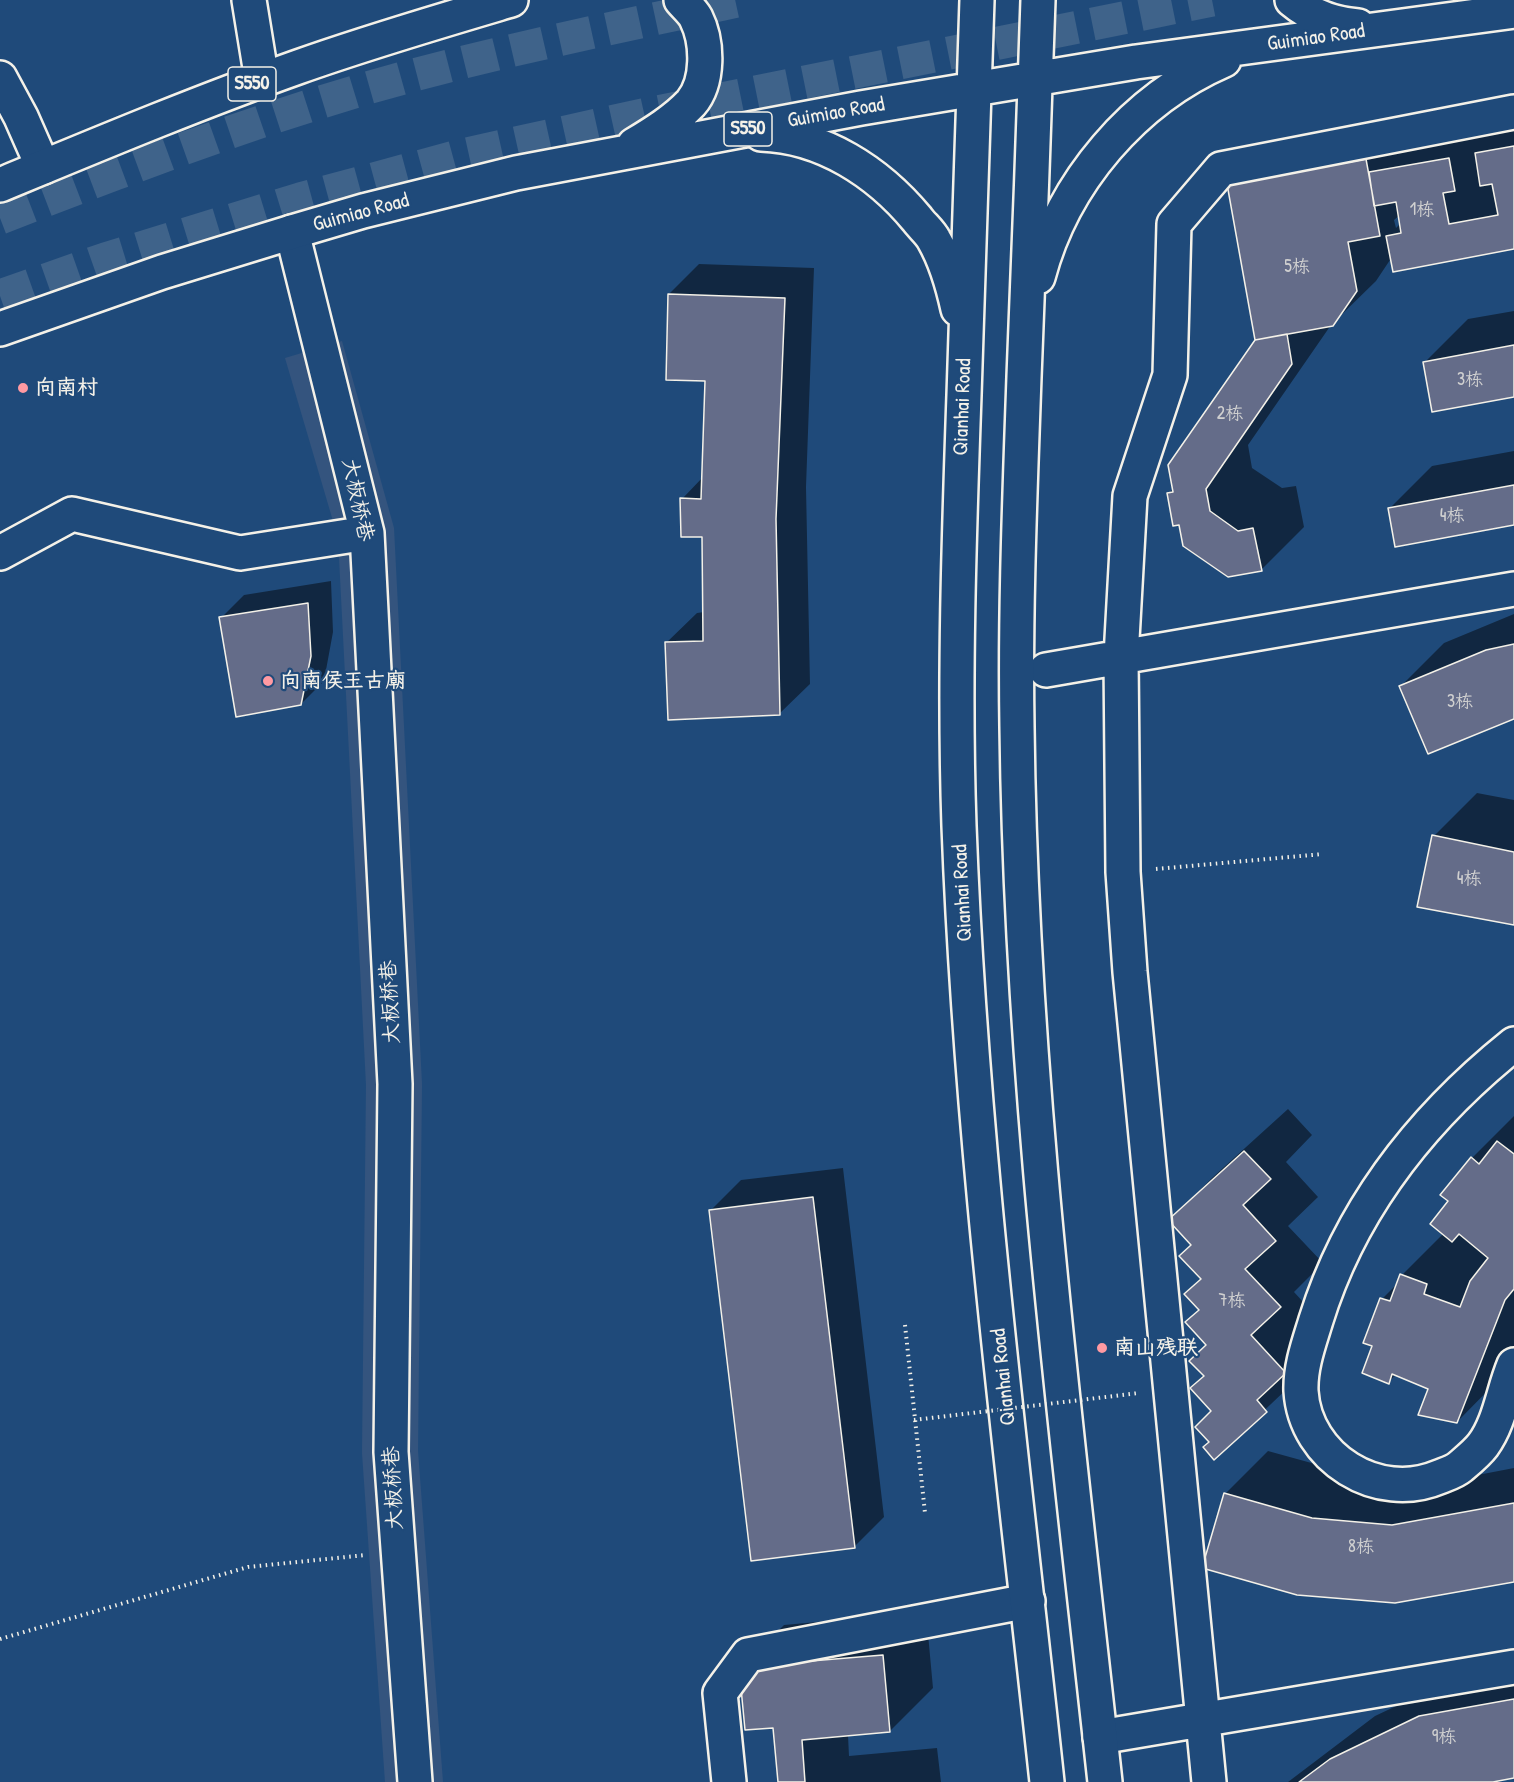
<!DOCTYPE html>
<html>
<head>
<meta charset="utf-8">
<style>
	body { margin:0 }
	canvas { display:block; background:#1f4a7a }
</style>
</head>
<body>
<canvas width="1514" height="1782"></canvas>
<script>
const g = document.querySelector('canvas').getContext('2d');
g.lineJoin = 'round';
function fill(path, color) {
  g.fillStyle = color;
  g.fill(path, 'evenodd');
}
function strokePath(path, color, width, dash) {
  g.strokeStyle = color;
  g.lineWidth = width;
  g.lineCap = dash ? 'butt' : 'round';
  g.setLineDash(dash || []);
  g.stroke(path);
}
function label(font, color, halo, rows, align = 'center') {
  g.font = font + ' "Patrick Hand","LXGW WenKai TC",sans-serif';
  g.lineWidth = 4.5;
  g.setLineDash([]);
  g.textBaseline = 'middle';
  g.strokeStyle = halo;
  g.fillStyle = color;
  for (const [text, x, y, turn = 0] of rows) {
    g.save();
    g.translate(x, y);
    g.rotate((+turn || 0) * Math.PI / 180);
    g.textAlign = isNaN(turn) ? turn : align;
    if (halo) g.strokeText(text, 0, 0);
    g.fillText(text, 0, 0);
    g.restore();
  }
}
fill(new Path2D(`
	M342,341L394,528L422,1084L418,1451L443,1782H385L362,1453L366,1085L338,538L285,358Z`), '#34547e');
fill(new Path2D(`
	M1409,116H1491L1495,135L1514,116V248L1392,257L1376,281L1331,325L1248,445L1252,468L1282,488L1296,486L1304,527L1261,570L1181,523L1169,493L1174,488L1257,340L1228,184L1271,141ZM1400,215L1401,223L1396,228L1394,220Z
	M699,264L814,268L806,487L810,684L779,714L666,643L697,613L704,612V535L682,499L703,477L707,380L669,294Z
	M1514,311V396L1425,362L1468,319Z
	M1514,451V523L1389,509L1432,466Z
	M331,581L333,632L324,681L301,704L221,618L244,595Z
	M1514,614V717L1401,686L1444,643Z
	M1477,793L1514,800V924L1434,836Z
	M1288,1109L1312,1135L1286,1162L1318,1197L1288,1226L1323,1263L1294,1292L1328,1329L1309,1368L1214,1458L1210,1442L1213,1411L1205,1375L1207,1345L1200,1309L1202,1278L1193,1245L1170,1220L1213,1177Z
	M1514,1116V1364L1457,1422L1430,1388L1396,1374L1389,1382L1374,1345L1382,1299L1399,1282L1402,1275L1444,1233L1450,1201L1472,1158Z
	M843,1168L884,1517L854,1547L711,1210L741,1180Z
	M1268,1451L1355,1475L1436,1483L1514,1468V1581L1225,1494Z
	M926,1612L933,1688L890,1731L848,1735L849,1756L937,1748L941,1782H779L775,1726L741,1668L784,1625Z
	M1514,1664V1777L1484,1782H1288L1375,1716L1464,1674Z`), '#0007');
const building = new Path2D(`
	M1514,146V249L1393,272L1386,236L1401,233L1396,202L1374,206L1369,172L1449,158L1455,191L1443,193L1449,224L1498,215L1492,184L1480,186L1475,153Z
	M1366,159L1380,236L1348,242L1357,291L1333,326L1255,340L1227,184Z
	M668,294L785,298L776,519L780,715L668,720L665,642L703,641L702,537H681L680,498L701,499L705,381L666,380Z
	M1287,334L1292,364L1206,489L1210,511L1238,531L1253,528L1262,571L1228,577L1183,546L1179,525L1173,526L1167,493L1173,492L1168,465L1255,340Z
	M1514,345V397L1432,412L1423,362Z
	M1514,485V525L1395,547L1388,508Z
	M308,603L311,656L301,705L236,717L219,617Z
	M1514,644V719L1428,754L1399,686L1486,650Z
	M1432,835L1514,852V925L1417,907Z
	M1497,1141L1514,1154V1289L1505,1300L1457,1423L1418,1415L1428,1389L1392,1374L1389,1384L1362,1373L1372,1346L1363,1343L1380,1298L1390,1301L1400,1274L1427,1284L1424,1294L1460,1307L1470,1281L1488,1258L1459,1234L1452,1242L1430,1224L1448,1201L1440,1195L1471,1157L1479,1164Z
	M1244,1151L1271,1179L1243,1205L1276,1241L1245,1269L1281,1307L1251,1335L1286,1373L1257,1400L1267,1412L1214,1460L1203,1447L1209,1442L1195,1427L1211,1411L1190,1388L1204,1376L1189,1361L1206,1345L1185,1322L1199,1310L1184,1294L1201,1279L1179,1256L1191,1245L1168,1220Z
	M813,1197L855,1548L751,1561L709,1210Z
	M1224,1493L1312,1518L1392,1525L1514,1503V1582L1395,1603L1297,1595L1202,1568Z
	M883,1655L890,1732L802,1740L805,1782H778L773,1728L745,1730L739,1667Z
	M1514,1699V1778L1493,1782H1299L1330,1759L1419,1716Z`);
fill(building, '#646c89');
strokePath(building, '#f4f1e8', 1.5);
strokePath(new Path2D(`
	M0,218C145,162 291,106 441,68C541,42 642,22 742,0
	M0,296L105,259L300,199L462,155L647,114L1212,0`), '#3f638a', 33, [33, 16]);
const minor = new Path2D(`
	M249,0L262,80
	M0,78L21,117L43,167
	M292,232L367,533L395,1084L391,1452L415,1782
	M0,553L72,514L240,553L367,533
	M1046,670L1514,589
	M1514,1044C1423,1117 1351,1207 1316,1320C1309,1343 1300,1367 1301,1391C1305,1458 1378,1503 1439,1477C1446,1474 1454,1472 1460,1467C1467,1461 1477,1453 1483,1445C1500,1422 1503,1391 1514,1365
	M1100,1737L1514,1667
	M729,1782L720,1693L748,1655L1028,1601
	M1209,1782L1130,972L1123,872L1121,657L1130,496L1170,375L1174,224L1221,169L1514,112`);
const major = new Path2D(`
	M977,0C973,132 968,263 964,395C959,538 954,682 959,826C971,1145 1013,1464 1047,1782
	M1038,0C1034,126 1029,251 1024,377C1020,493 1015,610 1017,727C1021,1080 1067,1431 1105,1782
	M1292,0C1311,16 1334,24 1358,26
	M761,134C823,136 878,172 917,219C922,226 930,232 934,240C946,261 953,286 958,309
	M634,145C654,133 675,120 691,103C709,82 708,42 696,18C693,12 686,6 681,0
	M0,185C99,144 197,103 298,67C368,42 440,21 511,0
	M1038,277C1063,182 1134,99 1224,60
	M0,329L162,272L292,232L363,211L516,173L861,108L1136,62L1514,11`);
strokePath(minor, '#f4f1e8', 38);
strokePath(major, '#f4f1e8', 38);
strokePath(new Path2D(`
	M1156,869L1323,854
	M905,1325L925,1513
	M0,1639L248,1567L366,1555`), '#f4f1e8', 4, [1.5, 4.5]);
strokePath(minor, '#1f4a7a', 33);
strokePath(major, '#1f4a7a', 33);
strokePath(new Path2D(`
	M914,1420L1139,1393`), '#f4f1e8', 4, [1.5, 4.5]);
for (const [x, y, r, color] of [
	[23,388,6,"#ff9aa2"],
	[268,681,6,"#ff9aa2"],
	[1102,1348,6,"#ff9aa2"]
]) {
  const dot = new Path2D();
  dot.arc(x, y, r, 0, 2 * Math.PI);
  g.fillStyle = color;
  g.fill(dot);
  strokePath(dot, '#1f4a7a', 2);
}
label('18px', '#d0d0d0', null, [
	["1栋",1422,210],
	["5栋",1297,267],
	["3栋",1470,380],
	["2栋",1230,414],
	["4栋",1452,516],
	["3栋",1460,702],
	["4栋",1469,879],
	["7栋",1232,1301],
	["8栋",1361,1547],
	["9栋",1444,1737]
]);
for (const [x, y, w] of [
	[252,84,48],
	[748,129,48]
]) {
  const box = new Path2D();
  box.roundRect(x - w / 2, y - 17, w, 34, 4.5);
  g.fillStyle = '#1f4a7a';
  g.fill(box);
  strokePath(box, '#f4f1e8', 1.5);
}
label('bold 20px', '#f4f1e8', null, [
	["S550",252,84],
	["S550",748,129]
]);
label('21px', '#f4f1e8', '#1f4a7a', [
	["Guimiao Road",1316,38,-8],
	["Guimiao Road",836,113,-10],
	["Guimiao Road",361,213,-15],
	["Qianhai Road",963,407,-88],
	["大板桥巷",357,500,78],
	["Qianhai Road",963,893,-93],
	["大板桥巷",391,1002,-93],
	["Qianhai Road",1004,1377,-96],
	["大板桥巷",394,1488,-93]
]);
label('bold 21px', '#f4f1e8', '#1f4a7a', [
	["向南村",35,388],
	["向南侯王古廟",280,681],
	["南山残联",1114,1348]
], 'left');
</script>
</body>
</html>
